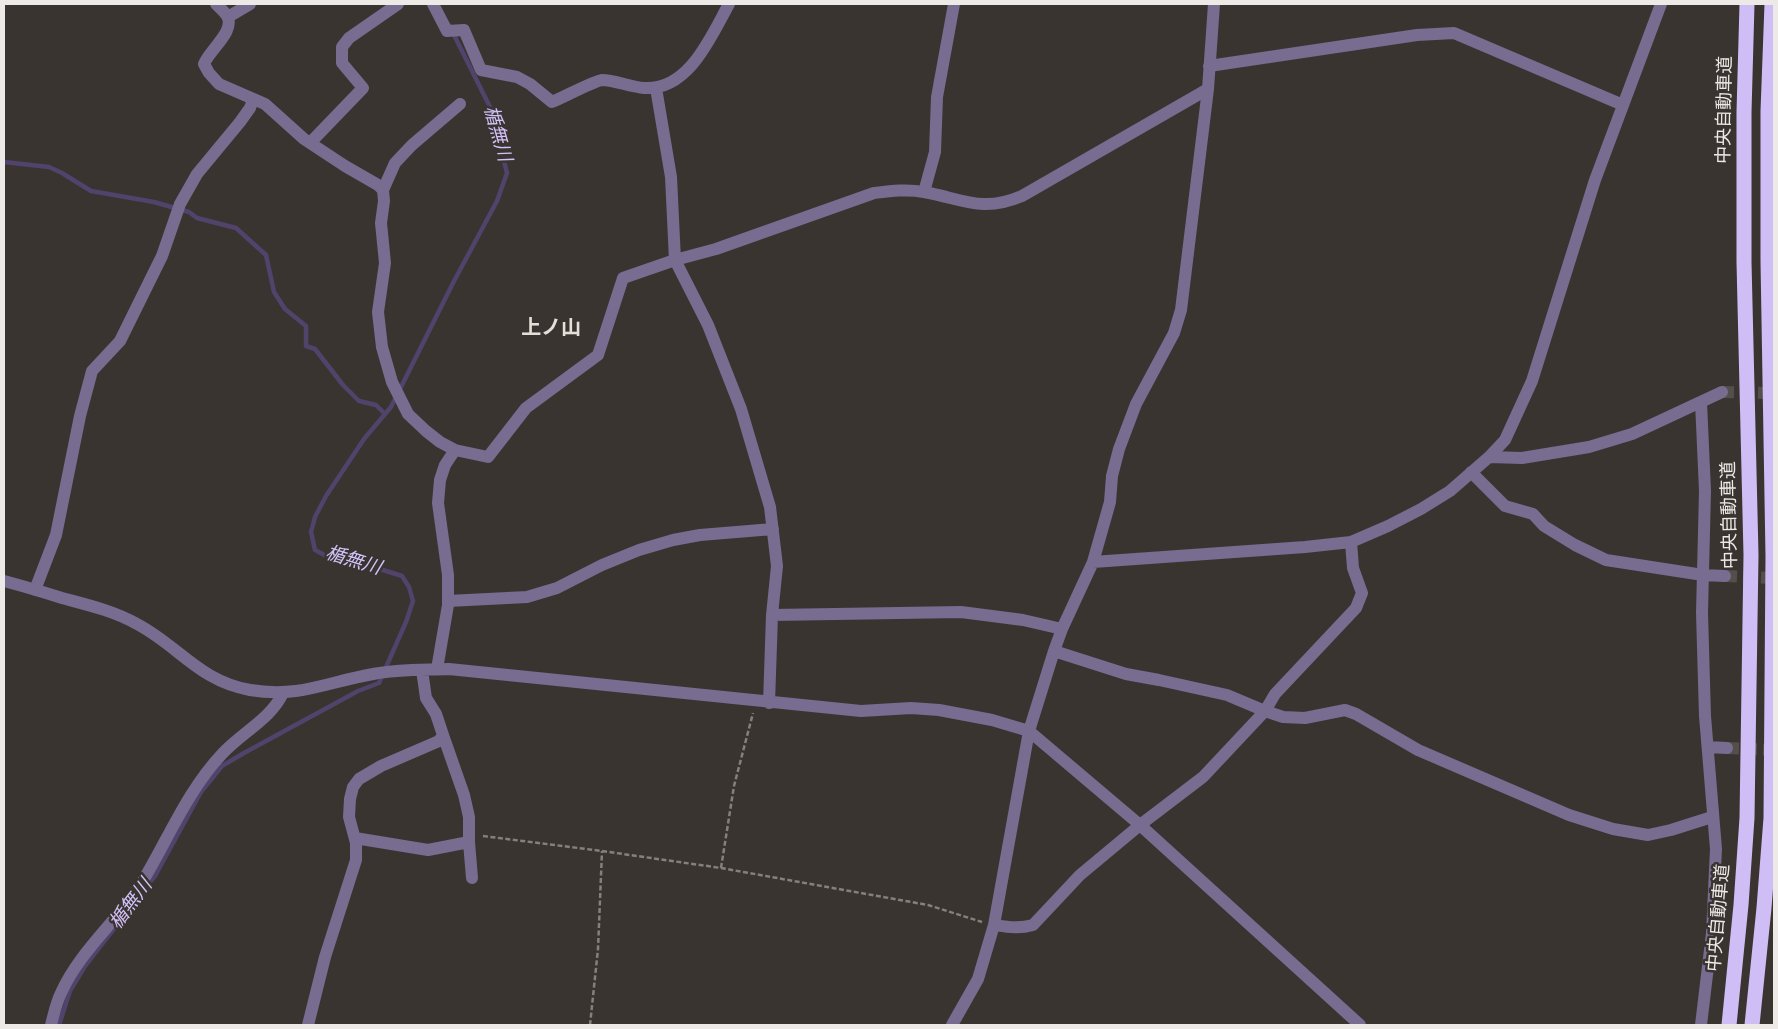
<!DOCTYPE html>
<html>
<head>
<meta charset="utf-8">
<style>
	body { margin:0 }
	#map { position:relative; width:1778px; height:1029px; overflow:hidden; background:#3a3430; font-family:"Source Sans 3",sans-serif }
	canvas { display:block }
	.frame { position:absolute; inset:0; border:5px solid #ece9e6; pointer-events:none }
</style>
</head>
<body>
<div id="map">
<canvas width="1778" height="1029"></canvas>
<div class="frame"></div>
</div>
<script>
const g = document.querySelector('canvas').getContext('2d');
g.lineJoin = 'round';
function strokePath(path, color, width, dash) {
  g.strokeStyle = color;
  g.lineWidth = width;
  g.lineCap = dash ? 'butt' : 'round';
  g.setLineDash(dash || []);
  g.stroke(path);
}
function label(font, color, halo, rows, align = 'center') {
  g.font = font + ' "Source Sans 3","Noto Sans JP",sans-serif';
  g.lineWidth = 5;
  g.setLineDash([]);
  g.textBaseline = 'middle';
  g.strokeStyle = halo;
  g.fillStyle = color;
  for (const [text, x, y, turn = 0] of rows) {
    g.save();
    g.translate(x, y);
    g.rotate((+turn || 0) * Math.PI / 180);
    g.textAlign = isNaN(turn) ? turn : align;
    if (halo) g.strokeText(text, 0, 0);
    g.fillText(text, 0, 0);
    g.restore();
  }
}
strokePath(new Path2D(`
	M4,162L49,167L62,173L91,191L154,202L189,212L197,218L236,228L266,255L274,292L285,309L306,326V346L315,349L343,385L359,401L376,405L385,414
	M145,888L155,876L201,792L222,766L244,753L358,691L379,683L406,622L413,601L409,587L402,576L383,570L332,559L315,550L311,532L315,517L326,496L364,439L391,407L453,283L497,201L507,173L490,107L453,33
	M59,1025L70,991L85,966L116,926`), '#51436c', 4.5);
strokePath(new Path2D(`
	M1722,392L1774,393
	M1725,576L1774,578
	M1727,748L1774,750`), '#554f4b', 12, [12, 6]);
strokePath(new Path2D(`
	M483,836L602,851L721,868L928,905L982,922
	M721,868L734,786L753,713
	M590,1025L598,949L602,851`), '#85807d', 2.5, [5, 2.5]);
strokePath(new Path2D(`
	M216,4C219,7 224,11 227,16C236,31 209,50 204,64L209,73L219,84L265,104L304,139L345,166L378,185L383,190L384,201L381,223L385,263L378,312L382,347L392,382L408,414L426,431L440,442L455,450L488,457L526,408L598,355L623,278L675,260L671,177L656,88
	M433,4L447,31L464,30L481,70L517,77L530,84L552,102C562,98 594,81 602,80C614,80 631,87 644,88C689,91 711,36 729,4
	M228,17L250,4
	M1209,66L1417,35L1454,33L1623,105
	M310,143L363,88L342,63V47L349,38L398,4
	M383,190L395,163L412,145L460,104
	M924,192L935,152L937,97L954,4
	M1489,457L1522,458L1589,447L1632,434L1722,392
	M1471,472L1505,506L1533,514L1544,526L1575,545L1606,560L1703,575L1725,576
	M1093,562L1110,502L1112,476L1119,449L1136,404L1174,333L1181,310L1208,89L1214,4
	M4,581C23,586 43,592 62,598C88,605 114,611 137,624C179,646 199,681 250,690C300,698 327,682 373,674C398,669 423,670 449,669L861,711L911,708L939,710L992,720L1029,731L1140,825L1360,1025
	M35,590L56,535L80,416L92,371L120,341L162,256L180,204L197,174L240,122L250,108L253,100
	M448,601L527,597L557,588L602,565L639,550L673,540L700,535L773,529
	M772,615L961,612L1023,620L1062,629
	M1054,651L1126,674L1159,680L1227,695L1265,711L1283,717L1305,718L1345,710L1356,714L1418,750L1569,815L1613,829L1648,835L1671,830L1712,817
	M437,669L448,605V575L438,503L440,480L445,465L455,450
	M769,703L772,615L777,566L770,507L741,409L708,325L675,260L716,249L874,193C891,191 907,189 924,192C963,199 982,213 1022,196L1208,89
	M443,735L464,795L469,817V842L472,878
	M1708,747L1727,748
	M355,838L428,850L469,842
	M994,925C1008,927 1019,929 1033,925L1080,875L1140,825L1203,777L1265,711L1275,694L1356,608L1362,593L1353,568L1351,542
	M51,1025C54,1014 56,1003 61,993C80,950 120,919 144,879C169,837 188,790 222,754C241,733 271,719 283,693
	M308,1025L325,957L356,860V843L349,817L350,799L353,787L359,779L381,766L439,741L443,735L436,714L426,698L422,670
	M952,1025L978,979L994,925L1029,731L1054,651L1062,629L1093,562L1305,547L1351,542L1388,526L1421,509L1450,491L1489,457L1505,440L1532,381L1595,180L1661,4
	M1701,1025L1712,933L1716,849L1705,716L1702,613L1705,491L1701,402`), '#786c91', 12);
strokePath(new Path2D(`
	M1729,1025L1741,905L1747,818L1751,555L1744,262V112L1747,4
	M1752,1025L1764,908L1771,818L1773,556L1768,261V111L1772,4`), '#cfbef5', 15);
label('18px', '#ece9e6', '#3a3430', [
	["中央自動車道",1726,110,-89],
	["中央自動車道",1731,515,-91],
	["中央自動車道",1720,918,-85]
]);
label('italic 19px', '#d2c1f9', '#3a3430', [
	["楯無川",496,134,74],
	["楯無川",353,562,17],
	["楯無川",132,905,-53]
]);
label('bold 20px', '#e6ded9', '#3a3430', [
	["上ノ山",551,330]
]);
</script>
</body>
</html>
